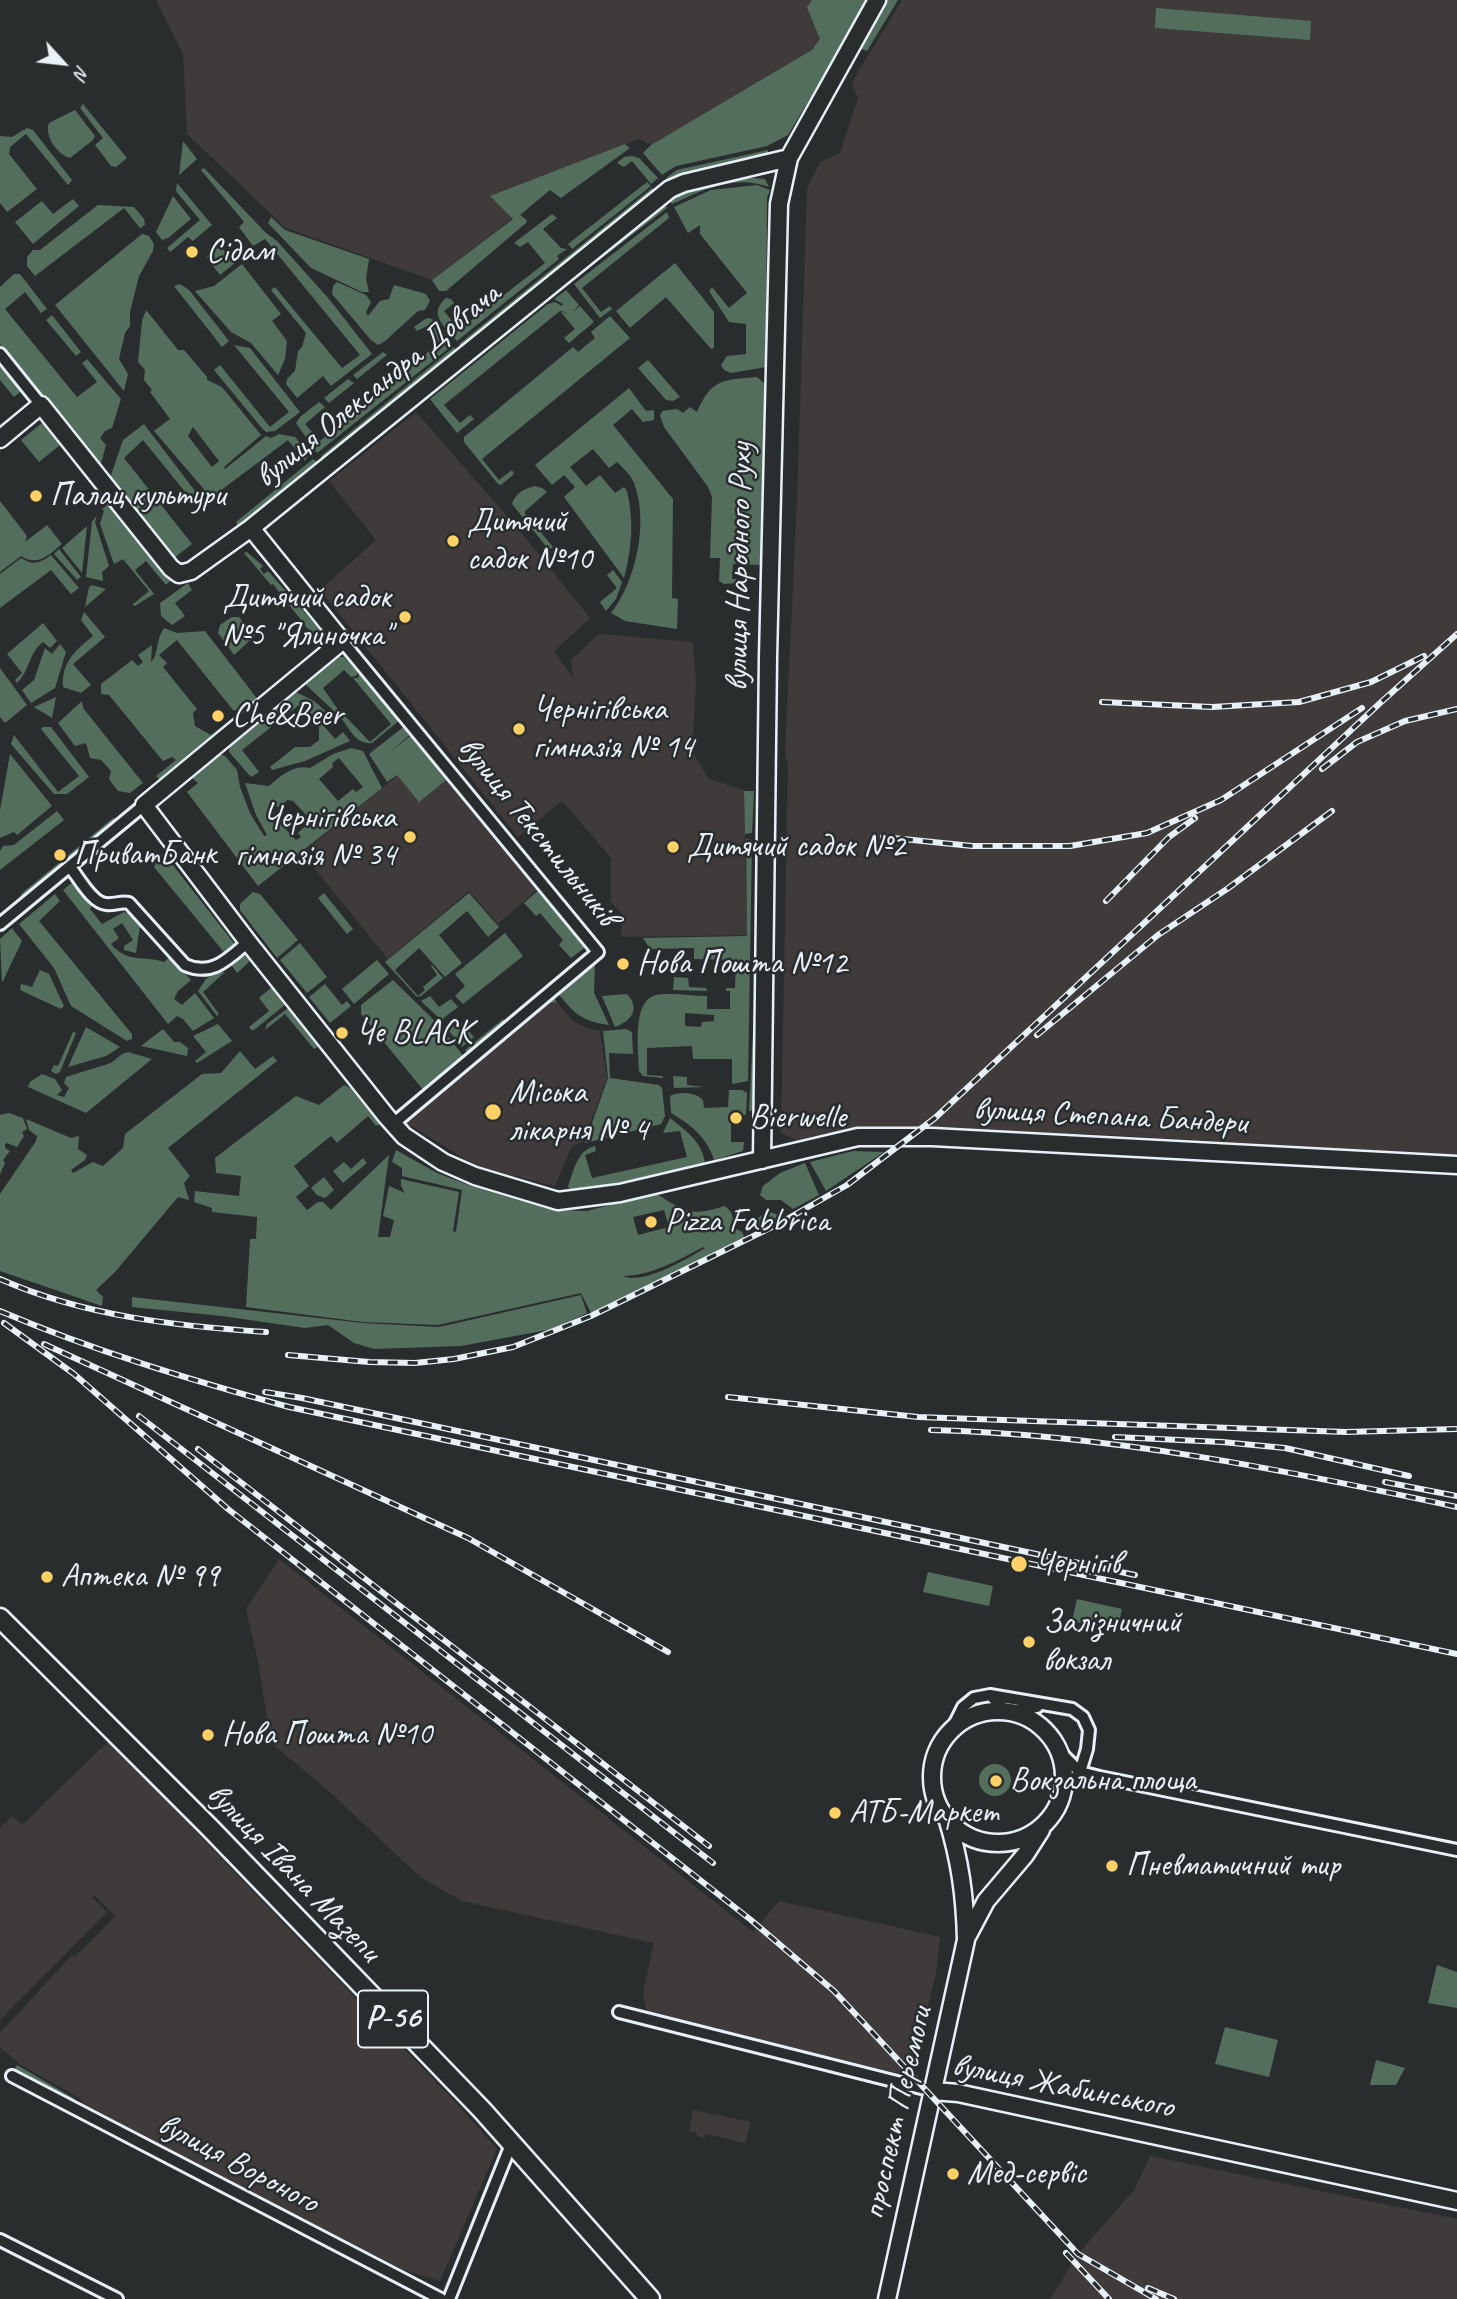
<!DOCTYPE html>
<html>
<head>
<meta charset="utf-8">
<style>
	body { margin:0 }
	#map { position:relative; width:1457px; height:2299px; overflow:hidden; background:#2a2d2e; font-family:Caveat,sans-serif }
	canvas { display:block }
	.north { position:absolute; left:28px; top:28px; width:70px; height:70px; -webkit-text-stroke:5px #2a2d2e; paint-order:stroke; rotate:117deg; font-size:19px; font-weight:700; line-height:28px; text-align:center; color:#e8f1f8 }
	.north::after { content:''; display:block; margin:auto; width:24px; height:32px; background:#e8f1f8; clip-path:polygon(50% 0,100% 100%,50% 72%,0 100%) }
</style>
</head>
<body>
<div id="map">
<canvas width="1457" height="2299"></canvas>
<div class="north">N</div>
</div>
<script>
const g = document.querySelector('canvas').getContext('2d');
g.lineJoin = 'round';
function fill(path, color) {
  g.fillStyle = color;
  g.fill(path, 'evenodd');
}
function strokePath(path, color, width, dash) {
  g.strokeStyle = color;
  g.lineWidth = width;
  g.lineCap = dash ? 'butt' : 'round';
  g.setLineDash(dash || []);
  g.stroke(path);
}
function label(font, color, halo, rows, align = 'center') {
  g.font = font + ' Caveat,sans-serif';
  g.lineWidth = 5;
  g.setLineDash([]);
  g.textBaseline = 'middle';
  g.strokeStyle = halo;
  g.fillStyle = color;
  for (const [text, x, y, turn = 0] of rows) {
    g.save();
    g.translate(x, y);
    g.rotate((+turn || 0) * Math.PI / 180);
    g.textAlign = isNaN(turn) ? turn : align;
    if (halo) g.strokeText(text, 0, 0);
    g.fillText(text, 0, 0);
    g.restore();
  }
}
fill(new Path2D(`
	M156,0H853L788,109L651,145L639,139L491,196L513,218L432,280L286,228L187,134L183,54Z
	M902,0H1457V1155L1092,1134H976L870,1129L827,1133L797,1140L781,1133L788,766L785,753L797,501L807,188L820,162L840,153L858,97L852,87L854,79Z
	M416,412L520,531L590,618L554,651L573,678L571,660L599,634L693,642L696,684L692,752L709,779L744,790L747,935L621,937L623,916L611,902V858L562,801L518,837L320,590L376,540L329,481Z
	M414,733L478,813L477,818L480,821L484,820L539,888L498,924L469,891L388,959L302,853L397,776L383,758Z
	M549,1002H557L573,1021L586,1028L600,1031L607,1079L583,1142L572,1146L555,1186L478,1167L405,1122Z
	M279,1559L753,1932L779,1901L940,1937L936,1973L911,2076L647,2016L643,1993L654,1943L462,1901L420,1877L331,1793L271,1743L259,1666L246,1609Z
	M109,1741L460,2107L497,2149L440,2281L404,2270L83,2108L81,2099L21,2065L0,2047V2033L72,1955L75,1957L115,1916L94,1895L92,1897L107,1912L0,2020V1828L12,1816L22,1825Z
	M693,2110L751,2122L745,2143L706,2134L704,2138L696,2136L697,2132L689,2131Z
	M1150,2156L1457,2219V2299H1050L1078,2254L1134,2190Z`), '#3f3b3b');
fill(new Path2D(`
	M812,0H869L788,135L767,146L676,166L662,175L643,153L651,145L812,50L820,39L807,7Z
	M884,0H898L867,51L856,47Z
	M1156,8L1311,21L1310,40L1155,28Z
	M83,104L127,158L116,167L111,166L95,145L103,138L80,108Z
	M75,110L95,136L93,140L70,158C57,154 44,136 49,123Z
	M27,128L33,130L72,180L68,185L26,134L10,147L9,154L37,189L7,212L0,203V136L12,137Z
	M183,141L197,159L179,175Z
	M625,144L630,148L561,198L550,190L520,215L527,220L526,223L446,291H439L432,280L513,219L490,196Z
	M768,150V153L680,175L671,180L666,178L677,170Z
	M632,156L639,158L658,178L651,184L632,161L624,167L617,163L624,157Z
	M204,168L266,233L277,241L329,299L372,354L331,386L323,376L297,398L286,384L287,379L295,371L298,351L302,347L306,333L271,290L275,287L342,368L360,355L265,239L253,246L239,227L244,222L201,170Z
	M739,177L765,179L769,187C735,174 702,190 672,204L669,199L690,188Z
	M647,182L651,186L572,249L568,244Z
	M177,183L212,225L193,241L188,237L170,252L167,248L200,220L176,191Z
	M757,185L770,190L767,198L766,367L731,373L724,370L721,365L727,356L746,354V324L729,322L709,291L712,287L729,308L747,293L700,234V225L688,233L674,207L711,190Z
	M652,188L656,192L462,347L459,344Z
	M173,196L191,219L168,238L162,240L156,232Z
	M73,199L79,206L33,244L15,222L42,201L53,214Z
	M664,203L667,208L573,280L572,276Z
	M98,205L134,207L144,219L145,225L140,228L124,208L35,276L27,266V257L33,250H40Z
	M667,212L669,218L582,288L601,312L610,306L612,309L600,318L574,284Z
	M552,214L557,218L543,229L561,248L567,249L557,256L559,259L457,341C445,327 427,314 446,298L451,299L454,303L444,311L459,330L545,263L528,242L520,247L514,243Z
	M271,217L285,230L369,259L366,279L369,292H362L311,268L268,223Z
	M142,234L149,236L154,244L153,251L139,276L130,312V326L125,333L119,359L128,374L124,391L55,305Z
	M220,246L235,263L220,275L206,257Z
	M675,263L714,312V348L711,349L666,297L630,328L616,311Z
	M242,264L281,314L272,321L287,341L285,359L278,375L251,343L231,332L195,291L214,286Z
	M14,274H20L47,309L41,313L25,292L5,309L77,397L97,382L82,363L87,359L121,399L112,428L105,431L100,438L106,445L100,467L0,344V287Z
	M337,282L366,295L371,302L366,312L368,316L380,301L389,299L394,285L426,294L430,301L425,310L418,311L385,341L378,345L371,340L332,294L333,286Z
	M180,284L189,290L229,341L222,347L174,286Z
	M566,290L579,305L573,312L580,306L594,322L569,343L564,338L575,329L561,312L570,313L560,311L444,405L460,423L470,415L474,419L457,433L430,399L548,304L555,302L562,306L563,304L554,299Z
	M146,310L178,350H184L207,377V380L222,387L261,435L224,467L225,469L266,436L271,438L279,434L295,437L309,454L305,461L288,440L216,494H208L154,431L170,419L150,392L152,390L144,380L145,370L138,362L142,321ZM193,427L219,461L212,467L188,436Z
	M52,315L81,352L76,356L46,320Z
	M610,316L630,338L482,459L499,480L512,470L514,474L501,485L498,484L464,442V437L573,347L578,352L595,338L591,332Z
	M427,318L432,319L453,345L317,453L296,423L300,417L319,402L325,407L305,424L320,441L439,343L427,326L417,331L414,327Z
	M234,345L250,348L300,412L275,431L266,432L261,427L214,370L220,365L270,427L289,412Z
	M454,347L458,352L324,460L321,456Z
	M383,352L387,355L357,379L353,375Z
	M648,360L680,397L673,401L666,400L638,368Z
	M0,368L7,369L24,389L14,397L0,380Z
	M757,377L766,385L762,565L733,564L732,579H739V583L724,584L719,581L720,558H710L712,497L708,487L664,427L660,416L662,411L677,409L683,413L690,407L697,412C711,379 723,380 757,377Z
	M348,379L354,383L329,403L324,398Z
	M629,388L646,411L654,410V420L643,422L632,409L613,425L673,499L672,598L678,599L677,629L625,621L611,613C636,581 649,522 634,483C631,475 623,468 617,462L609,468L593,449L570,467L586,486L600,475L615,493L624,487L627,491C634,521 632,548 624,578L564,497L575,487L564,475L552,485L535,465Z
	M42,423L60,445L39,462L21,440Z
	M144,424L205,504L200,507L195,504L143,440L124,458L192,544L174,558L109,481L123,440Z
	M313,459L320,465L239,528L236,522Z
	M535,486L542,488L547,492L524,512L553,547L549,550L512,504C516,493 523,489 535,486Z
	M0,501L27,536L25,542L47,525L62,544C48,555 38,567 21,556L0,572Z
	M110,503L171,580L166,585L146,561L135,570L154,594L135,606L132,605L149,591L123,559L114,564L100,524L104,511L102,509Z
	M97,515L95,522L109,566L102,572L103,581L86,577L92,522Z
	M87,526L82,573L62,548Z
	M59,549L81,577L77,580L54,554Z
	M247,552L263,566L260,569L264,574L268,571L321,631L324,637L321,646L273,584L271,585L244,553Z
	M51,555L79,588L71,594L51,570L0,608V574L21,558C33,566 40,563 51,555Z
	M613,570L622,582L616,599L606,611L600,602L617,588L607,575Z
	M188,583L192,590L175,603L185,616L172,625L161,616L160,603Z
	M92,585L106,589L85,607L89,587Z
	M84,612L105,637L73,664L91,685L81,693L63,687C61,662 76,650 93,636L81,620Z
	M232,617H239L255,636L234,655L218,633L220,625Z
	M43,623L57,641L50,648L43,642C29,652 30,671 17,683L15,680L22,673L7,654Z
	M164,628L177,633L205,631L259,701L248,709L245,710L247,713L162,782L156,776L176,760L172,757L163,761L109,695L101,694V684L132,660L138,666L143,662L138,655L152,645L151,662C159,655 155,641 164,628ZM177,640L233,710L242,711L211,735L195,726L193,713L197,709L163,667L167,663L159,655Z
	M60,644L66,652L55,688L31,703L22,690L34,680L45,648L52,654Z
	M338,657H344L358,673L356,676L351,677L344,670L323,688L341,714L336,713L305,684Z
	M0,668L27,705L5,723L0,717Z
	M359,674L401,719L372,743C357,745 350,730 342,719L345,716L370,742L391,724L353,678H358Z
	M296,692L314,701L330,715L331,718L323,725L335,739L343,732L350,741L305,761L272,770L270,767L295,747H310L319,740V726L299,705L242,750L259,772L251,777L229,752L230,746Z
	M56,697L52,718L34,707Z
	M82,701L83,708L143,783L130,793L118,791L109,779L111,771L101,760L90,758L86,743L75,746L58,723Z
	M407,724L413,732L389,753L414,733L450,777L419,802L397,775L387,782L369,754Z
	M43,727H51L89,777L67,794H54L11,744L14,735L58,792L79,776L41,729Z
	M351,748L363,751L382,788L258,886L187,792L198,783L190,776L219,754L225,756L237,770L240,787L250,813L264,836L267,835L256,815L245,783L269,786C280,776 294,764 310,768L333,754ZM339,758L363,787L356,792L353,789L338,801L319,779L333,767L332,763ZM287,800L293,801L311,820L298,833L301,837L296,840L269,812L275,805L280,808Z
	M10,754L52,806L17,835L14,832L0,838V810Z
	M744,791H754L752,833L745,834Z
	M57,811L64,820L0,870V851L3,846L14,845Z
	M113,818L118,819L117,823L26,900L21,899V894Z
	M746,839L752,840L748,1081L732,1084V1059H693L692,1046L647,1048V1075L663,1076V1078L643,1076L639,1071C639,1052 631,1001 656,995C669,992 693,996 707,996V1009H730V991H726V988H735L736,960L694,959V948L650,949L643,938L747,936ZM685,1013L714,1015V1021L702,1022L701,1027L685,1026Z
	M756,841L761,842L756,1110L749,1111L754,1012Z
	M161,854L165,855L237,947L227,956L154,867Z
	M73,882L94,902L90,909L102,924L124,912L141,919L136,953L124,950V946L133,940L122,923L113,929L119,938L111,944C128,964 144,955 164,962L170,957L191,980L178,991L174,999L182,1005L195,993L214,1018L193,1031L183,1019L177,1016L168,1024L63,890Z
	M540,889L587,946L571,958L559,945L563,940L540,913L536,916L524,903Z
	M253,892L260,894L298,940L277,958L240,910V904Z
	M324,893L353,929L347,934L318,898Z
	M469,893L499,927L488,937L467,911L439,935L462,963L445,977L419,948L395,970L418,996L425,990L423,987L437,975L431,966L432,965L443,978L421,996L417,997L385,962Z
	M55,894L60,901L39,921L132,1034V1039L127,1041L71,1006L54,968L19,924Z
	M12,928L22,941L2,983L0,939Z
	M505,933L523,956L463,1004L455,996L465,986L455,974Z
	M300,943L327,977L307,993L280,960Z
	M241,954L250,959L248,963L237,973L232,966L234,960Z
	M377,960L389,974L354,1004L342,989Z
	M593,960L595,961L594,993L609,1025C580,1021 574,1013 556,991Z
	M40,970L49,974L64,1006L61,1009L20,990L21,984L32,987Z
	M217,971L225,972L203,992L219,1014L217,1016L198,991L206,979Z
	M674,977L688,978L689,987L706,988L707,991L673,990Z
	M393,980L440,1026L464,1057L424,1091L361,1014V1005Z
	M325,984L342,1005L347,1001L351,1006L330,1023L309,997Z
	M272,987L286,1004L254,1030H251L249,1027L269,1011L259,998Z
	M627,994C641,1009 631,1021 615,1027L602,996Z
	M430,996L439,1007L451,999L458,1007L441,1020L421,1001Z
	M552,996L557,1002L549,1003L474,1066L472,1061Z
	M288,1008L318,1047L314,1049L285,1014L265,1030L267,1024Z
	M456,1017L474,1037L462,1047L445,1026Z
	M503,1019L505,1022L468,1054L465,1050Z
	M218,1024L232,1041L197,1063L195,1061L206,1052L193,1036Z
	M86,1027L120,1047L106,1056L68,1067Z
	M163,1029L174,1042H180L188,1048L187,1056L141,1046Z
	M626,1029L632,1032L633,1054L609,1053L610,1078L659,1085L662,1088L665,1116L661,1124L585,1143L608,1078L603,1031Z
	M73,1032L76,1033L60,1072L56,1074L51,1071L54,1065L58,1066Z
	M240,1051L255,1069L273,1056L277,1061L168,1148L190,1176L184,1183L189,1200L178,1197L115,1272L96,1290L103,1297L102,1306L0,1271V1194L36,1141L37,1136L29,1130L26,1119L71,1138L79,1136L78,1149L87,1155L85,1160L71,1170L73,1173L93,1162L103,1166L123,1148L125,1134L202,1074L221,1073Z
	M128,1052L152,1059L86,1113L28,1087L30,1082L42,1074L55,1079L62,1090L57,1095L64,1097L69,1088L64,1083L66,1077L111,1063L122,1054Z
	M673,1076L687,1077V1085L705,1087L674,1088Z
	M344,1085L350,1088L380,1124L376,1126L368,1116L337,1143L331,1136L294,1166L309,1186L296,1197L307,1210L318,1202H323L331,1210L389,1155L378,1237H390L394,1220L383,1216L389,1186L405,1193L401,1186V1179L459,1192L453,1231L456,1232L462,1190L402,1176V1168L392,1162L396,1150L437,1173L471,1186L552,1210L587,1211L655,1193C686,1212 689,1217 725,1206L731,1212L736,1229L742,1232L745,1238L591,1313L581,1293L438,1325L363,1322L246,1307L250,1239H256L257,1217L212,1212V1208L194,1202L195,1191L239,1196L241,1176L216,1173L215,1158L296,1096L319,1105ZM664,1210L669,1227L638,1235L633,1217ZM703,1247L705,1248C687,1259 643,1285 623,1276C650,1276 679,1260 703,1247Z
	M729,1090H742L747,1093L746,1115L731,1116V1142H744L743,1151L714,1160C707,1137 691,1125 671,1113L670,1096C679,1091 696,1092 703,1100L704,1108L728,1107Z
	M9,1113L23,1118L27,1129L22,1132L24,1136L17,1147L7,1143L5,1144V1148L10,1151L3,1160L5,1163L0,1174V1115Z
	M670,1118C686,1131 702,1141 705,1163L582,1191L570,1190L568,1186C574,1171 577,1150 595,1146L596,1151L585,1155L592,1178L687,1157L680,1131L663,1133Z
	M853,1151L884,1152L826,1191L810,1162Z
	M363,1158L367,1163L343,1183L333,1171L344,1162L351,1169Z
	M805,1163L819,1195L793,1209L781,1200H766L760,1195L763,1186L780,1173Z
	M324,1177L334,1190L325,1198L317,1195L311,1188Z
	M768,1211L783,1217L755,1232L753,1222Z
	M581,1295L587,1313L553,1329L461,1346L374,1349L354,1343L328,1325L305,1328L222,1316L132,1307V1297L363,1323L439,1327Z
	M928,1572L993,1586L989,1606L923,1592Z
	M1077,1599L1122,1609L1117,1631L1072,1621Z
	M979 1780a16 16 0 1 1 32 0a16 16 0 1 1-32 0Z
	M1437,1965L1457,1972V2008L1428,2003Z
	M1225,2027L1278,2040L1269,2077L1215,2064Z
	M1376,2060L1405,2068L1396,2085H1370Z
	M17,2065L75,2099L72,2104L14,2070Z`), '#546e5d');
const street = new Path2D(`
	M0,354L41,405
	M342,641L598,952L393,1124
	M70,867C79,878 92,903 106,904C115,905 121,901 129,903L185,965C212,977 228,959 248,942
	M0,924L144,805
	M990,1695L1007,1712L1037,1707
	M949,1735L963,1707L974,1698L990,1695L1072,1709L1083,1717L1089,1730L1087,1749L1080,1772L1063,1791
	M1060,1752L1080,1772L1100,1777L1457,1850
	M619,2012L933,2091
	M12,2076L441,2299
	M0,2240L117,2299
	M449,2299L512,2142`);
const secondary = new Path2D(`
	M0,439L41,405L171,568L179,574L191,571L251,528L670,189L684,183L789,158
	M251,528L342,641L144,805L248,942L387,1117L404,1136L443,1162L475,1176L558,1201L620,1193L858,1137H932L1457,1165
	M762,1160L768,657L779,204L789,158L877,0
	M932 1777a66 66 0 1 1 132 0a66 66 0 1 1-132 0Z
	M968,1935L986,1901L1025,1855L1041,1830
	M933,2091L958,2093L1457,2201
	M887,2299L966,1940C965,1896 960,1860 947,1818`);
const primary = new Path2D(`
	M0,1618L210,1828L482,2110L650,2299`);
strokePath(street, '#e8f1f8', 16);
strokePath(secondary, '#e8f1f8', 21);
strokePath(primary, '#e8f1f8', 23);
strokePath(street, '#2a2d2e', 10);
strokePath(secondary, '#2a2d2e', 16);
strokePath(primary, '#2a2d2e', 18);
const rail = new Path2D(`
	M1102,702L1212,707L1299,702L1371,682L1424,656
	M1322,769L1357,742L1405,721L1457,709
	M883,837L972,846H1070L1147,833L1221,800L1362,708
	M1106,901L1169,837L1195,818
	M1037,1035L1158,935L1227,889L1332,811
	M0,1279C83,1316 176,1326 266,1332
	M0,1311C94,1351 191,1380 289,1407L1457,1654
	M4,1323L74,1374L228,1509L751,1920L834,1991L1078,2254L1156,2299
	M44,1344L468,1538L668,1652
	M288,1355L369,1362L415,1363L454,1359L513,1347L591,1316L780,1223L847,1185L935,1118L1379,704L1457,634
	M265,1392L302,1398L1135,1575
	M728,1397L918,1417L1346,1432L1457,1429
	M139,1416L713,1863
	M931,1430C1108,1434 1284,1470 1457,1507
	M1115,1437L1222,1442L1285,1448L1409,1476
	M198,1449L709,1846
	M1385,1482L1457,1496
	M1066,2253L1109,2299
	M1148,2288L1174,2299`);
strokePath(rail, '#e8f1f8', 6);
strokePath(rail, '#2a2d2e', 3.5, [10]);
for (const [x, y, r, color] of [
	[192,252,7,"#ffd166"],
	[36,496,7,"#ffd166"],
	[453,541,7,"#ffd166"],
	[405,617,7,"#ffd166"],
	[218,716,7,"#ffd166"],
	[519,729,7,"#ffd166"],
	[410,837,7,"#ffd166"],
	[673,847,7,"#ffd166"],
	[60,855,7,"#ffd166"],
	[623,964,7,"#ffd166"],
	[342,1033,7,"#ffd166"],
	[493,1112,9,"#ffd166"],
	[736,1118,7,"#ffd166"],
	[651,1222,7,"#ffd166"],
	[1019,1564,9,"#ffd166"],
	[47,1577,7,"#ffd166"],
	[1029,1642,7,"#ffd166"],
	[208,1735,7,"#ffd166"],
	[996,1781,7,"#ffd166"],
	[835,1813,7,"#ffd166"],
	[1112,1866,7,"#ffd166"],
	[953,2174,7,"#ffd166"]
]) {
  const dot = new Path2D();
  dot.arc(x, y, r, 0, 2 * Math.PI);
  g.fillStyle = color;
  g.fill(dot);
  strokePath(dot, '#2a2d2e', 2.5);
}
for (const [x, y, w] of [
	[393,2019,70]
]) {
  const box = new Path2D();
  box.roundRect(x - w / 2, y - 28.5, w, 57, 5);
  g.fillStyle = '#2a2d2e';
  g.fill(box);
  strokePath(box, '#e8f1f8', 2);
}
label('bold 32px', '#e8f1f8', null, [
	["Р-56",393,2019]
]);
label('33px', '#e8f1f8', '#2a2d2e', [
	["Сідам",206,252],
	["Палац культури",50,496],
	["Дитячий",467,522],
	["садок №10",467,560],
	["Дитячий садок",391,598,"right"],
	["№5 \"Ялиночка\"",391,636,"right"],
	["Чернігівська",533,710],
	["гімназія № 14",533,748],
	["Che&Beer",232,716],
	["Чернігівська",396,818,"right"],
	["гімназія № 34",396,856,"right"],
	["Дитячий садок №2",687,847],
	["ПриватБанк",74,855],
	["Нова Пошта №12",637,964],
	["Че BLACK",356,1033],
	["Міська",509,1093],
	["лікарня № 4",509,1131],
	["Bierwelle",750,1118],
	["Pizza Fabbrica",665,1222],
	["Чернігів",1035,1564],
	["Аптека № 99",61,1577],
	["Залізничний",1043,1623],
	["вокзал",1043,1661],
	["Нова Пошта №10",222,1735],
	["Вокзальна площа",1010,1781],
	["АТБ-Маркет",849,1813],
	["Пневматичний тир",1126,1866],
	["Мед-сервіс",967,2174]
], 'left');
label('33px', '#e8f1f8', '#2a2d2e', [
	["вулиця Олександра Довгача",378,386,-39],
	["вулиця Народного Руху",740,567,-89],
	["вулиця Текстильників",537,832,51],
	["вулиця Степана Бандери",1110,1117,3],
	["вулиця Івана Мазепи",293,1873,46],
	["вулиця Жабинського",1063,2087,11],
	["проспект Перемоги",898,2113,-77],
	["вулиця Вороного",238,2164,28]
]);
</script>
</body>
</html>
